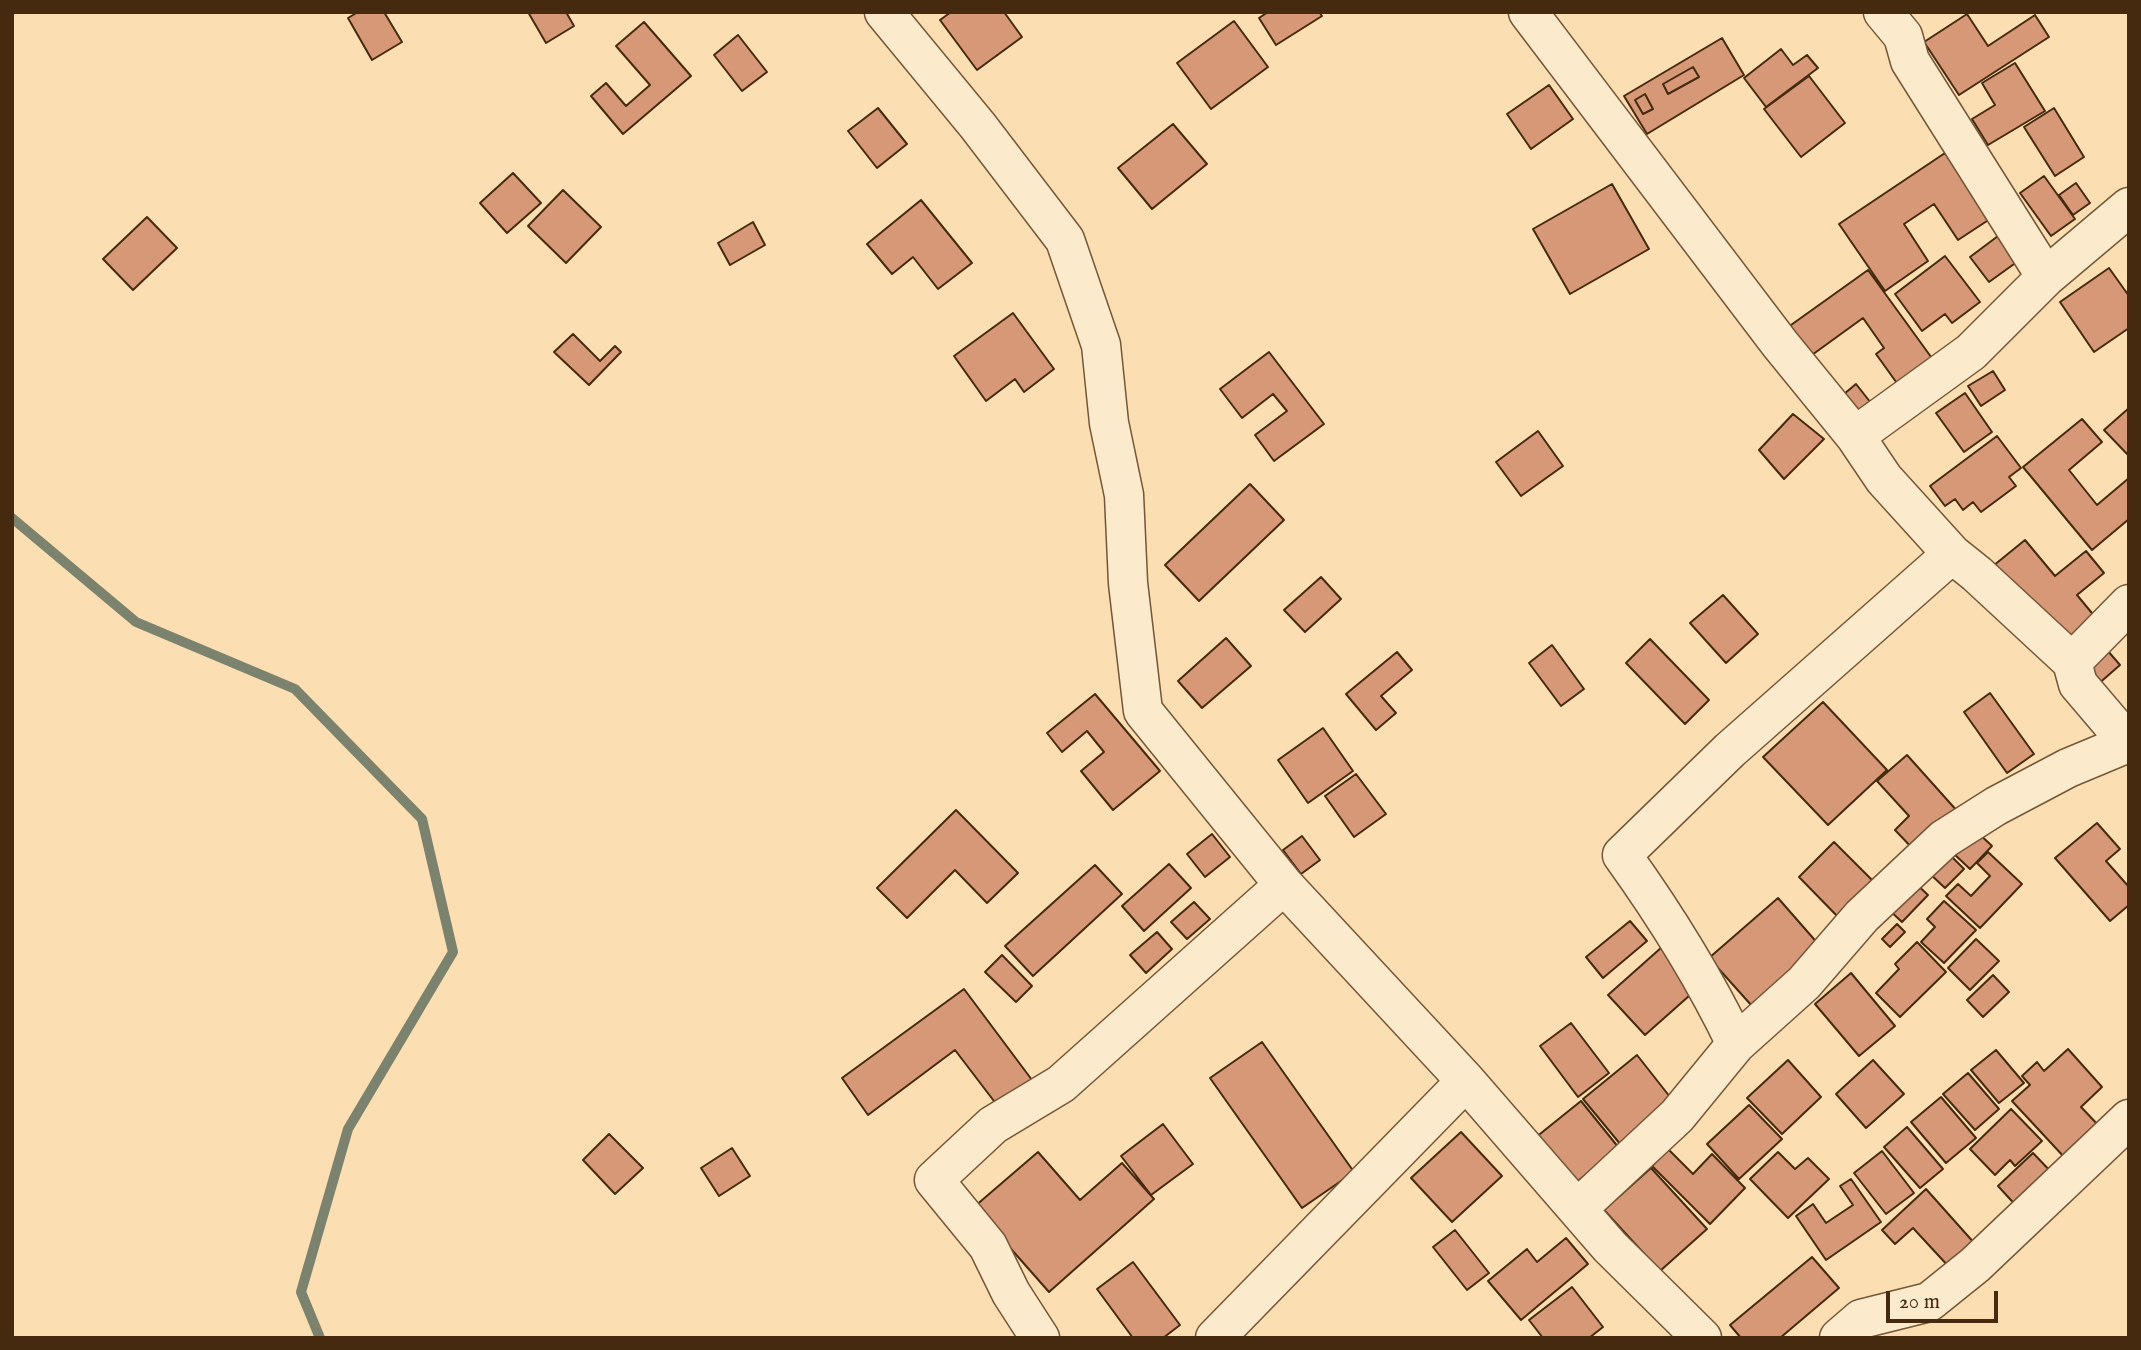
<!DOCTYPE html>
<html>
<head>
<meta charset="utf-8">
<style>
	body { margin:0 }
	#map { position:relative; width:2141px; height:1350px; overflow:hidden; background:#fbdeb1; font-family:"IM FELL English",serif }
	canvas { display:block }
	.frame { position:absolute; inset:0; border:14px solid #462a0f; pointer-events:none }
	.scale { position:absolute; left:1886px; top:1291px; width:112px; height:32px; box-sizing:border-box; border:4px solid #462a0f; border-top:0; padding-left:9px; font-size:21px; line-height:24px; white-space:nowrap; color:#462a0f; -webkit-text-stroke:5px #fceacc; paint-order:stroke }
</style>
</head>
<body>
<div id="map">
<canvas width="2141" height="1350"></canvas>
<div class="frame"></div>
<div class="scale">20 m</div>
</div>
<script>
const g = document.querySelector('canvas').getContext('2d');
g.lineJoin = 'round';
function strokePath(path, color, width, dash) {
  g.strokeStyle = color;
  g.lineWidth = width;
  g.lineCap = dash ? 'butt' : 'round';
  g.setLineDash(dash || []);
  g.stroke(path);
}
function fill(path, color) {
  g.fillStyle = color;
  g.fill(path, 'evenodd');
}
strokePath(new Path2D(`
	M12,518L136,622L295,689L422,819L453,952L348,1129L301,1292L320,1338`), '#7b826d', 10);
const building = new Path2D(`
	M358,12H384L402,42L372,60L348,18Z
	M528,12H566L574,26L546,43Z
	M951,12H1004L1022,37L977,70L940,20Z
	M1268,12H1319L1322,16L1276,45L1259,18Z
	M1967,14L1988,46L2035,15L2049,37L1959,95L1924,42Z
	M1234,21L1268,67L1211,109L1177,63Z
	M644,22L691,76L623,134L591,96L606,83L626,106L650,85L616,46Z
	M738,35L767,72L742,91L714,55Z
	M1722,38L1744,75L1647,134L1624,96ZM1693,67L1699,77L1668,94L1663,84ZM1645,94L1653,109L1643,114L1635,100Z
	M1781,49L1793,65L1807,55L1818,68L1766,107L1744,78Z
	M2015,63L2045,111L1988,145L1972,119L1995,105L1982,83Z
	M1693,67L1699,77L1668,94L1663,84Z
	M1809,76L1845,123L1801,157L1764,109Z
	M1549,85L1573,119L1531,149L1507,114Z
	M1645,94L1653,109L1643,114L1635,100Z
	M878,108L907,144L877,168L848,131Z
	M2054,108L2084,157L2055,176L2024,127Z
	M1173,124L1207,164L1152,209L1118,168Z
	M1945,153L1990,219L1958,240L1934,204L1904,224L1928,261L1885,291L1839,224Z
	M513,173L541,203L507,233L480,203Z
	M2044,176L2075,219L2051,236L2020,193Z
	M2076,183L2090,203L2073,215L2059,195Z
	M1612,184L1649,249L1570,294L1533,229Z
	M563,190L601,227L566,263L528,226Z
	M921,200L972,263L938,289L913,257L892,274L867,244Z
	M147,217L177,248L133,290L103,259Z
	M753,222L765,245L730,265L718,243Z
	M2002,233L2021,259L1989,282L1970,257Z
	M1945,256L1980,302L1952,323L1945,314L1922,331L1895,294Z
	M2109,268L2129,296V328L2094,352L2060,302Z
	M1868,270L1934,361L1899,386L1876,354L1884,348L1863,318L1805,360L1784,330Z
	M1013,313L1054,369L1024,392L1015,379L986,401L954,356Z
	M573,334L600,361L615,346L621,352L589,385L554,352Z
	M1269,352L1324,424L1274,461L1255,435L1287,411L1273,394L1242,418L1220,389Z
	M1993,371L2005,390L1981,406L1968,386Z
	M1856,384L1871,403L1853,418L1838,399Z
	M1965,393L1992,432L1964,452L1936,413Z
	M2129,408V456L2104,430Z
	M1793,414L1824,439L1784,479L1759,450Z
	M2082,419L2102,442L2069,470L2097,505L2129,478V519L2092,550L2023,467Z
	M1538,431L1563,466L1521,496L1496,462Z
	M1997,436L2021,468L2009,477L2016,486L1981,512L1973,502L1963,510L1955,499L1945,506L1930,486Z
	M1250,484L1284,520L1199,601L1165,565Z
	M2025,540L2055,576L2086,551L2104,573L2077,595L2096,618L2059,647L1993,566Z
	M1321,577L1341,599L1305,632L1284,610Z
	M1723,595L1758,634L1726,663L1690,623Z
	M1226,638L1251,666L1202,708L1178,681Z
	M1650,639L1709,700L1685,724L1626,663Z
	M2101,643L2120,665L2096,686L2077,664Z
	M1552,645L1584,689L1561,706L1529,663Z
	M1397,652L1412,670L1381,696L1396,713L1376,730L1346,694Z
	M1990,693L2034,754L2007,773L1964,712Z
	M1095,694L1160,771L1113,810L1081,771L1104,752L1087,731L1062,752L1047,733Z
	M1823,702L1887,770L1828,825L1763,757Z
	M1323,728L1353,771L1308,803L1278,760Z
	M1907,755L1958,812L1915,851L1895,830L1909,816L1877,781Z
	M1356,774L1386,814L1354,837L1325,796Z
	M956,810L1018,873L987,903L955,870L907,918L877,888Z
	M2097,823L2120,849L2106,861L2129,887V905L2110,921L2055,858Z
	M1975,830L1992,846L1970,869L1953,853Z
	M1212,834L1230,857L1205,877L1187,854Z
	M1302,836L1320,860L1301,874L1283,850Z
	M1834,842L1875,883L1839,918L1799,877Z
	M1947,852L1964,869L1945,888L1928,872Z
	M1988,852L2022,884L1980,928L1946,896L1958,884L1971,896L1990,876L1977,863Z
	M1169,864L1191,888L1144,931L1122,906Z
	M1095,865L1122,894L1033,976L1005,946Z
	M1914,882L1928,895L1902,922L1888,909Z
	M1778,898L1820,946L1752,1006L1709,958Z
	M1944,901L1976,930L1944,963L1921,942L1935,927L1927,919Z
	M1194,902L1210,919L1187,939L1171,922Z
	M1630,921L1647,941L1603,978L1586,957Z
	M1897,924L1905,932L1890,947L1882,939Z
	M1157,932L1172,949L1146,973L1130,955Z
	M1976,939L1999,961L1970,990L1948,968Z
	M1917,942L1946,972L1900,1017L1876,993L1899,969L1895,964Z
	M1662,947L1698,988L1645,1035L1608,995Z
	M1002,955L1032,986L1016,1002L985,972Z
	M1851,973L1895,1026L1859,1056L1815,1004Z
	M1993,975L2009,992L1983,1017L1967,1000Z
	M964,989L1032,1080L997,1105L955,1050L868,1115L842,1078Z
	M1571,1023L1609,1073L1578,1097L1540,1046Z
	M1262,1042L1354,1172L1302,1208L1210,1078Z
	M2068,1049L2102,1087L2081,1107L2100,1127L2065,1158L2012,1101L2030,1085L2022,1076L2037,1062L2044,1071Z
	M1996,1050L2024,1083L1999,1103L1971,1070Z
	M1637,1055L1674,1102L1621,1145L1583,1099Z
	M1788,1060L1821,1097L1782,1134L1747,1098Z
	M1873,1060L1904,1094L1866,1128L1836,1094Z
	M1968,1073L1999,1109L1975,1130L1943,1094Z
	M1941,1097L1976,1138L1946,1163L1911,1122Z
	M1581,1101L1619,1148L1568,1189L1530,1142Z
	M1749,1105L1782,1139L1739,1179L1707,1144Z
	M2011,1109L2042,1141L2015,1166L2010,1160L1995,1175L1970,1149Z
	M1163,1124L1193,1164L1151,1195L1121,1156Z
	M1907,1127L1943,1169L1920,1188L1884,1147Z
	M1461,1132L1502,1176L1452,1222L1411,1178Z
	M609,1134L643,1168L615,1194L583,1160Z
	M732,1148L750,1176L719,1196L701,1168Z
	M1668,1149L1693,1174L1712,1154L1745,1188L1710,1224L1652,1166Z
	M1882,1151L1914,1193L1886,1214L1854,1173Z
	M1038,1152L1080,1200L1122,1163L1154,1199L1049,1292L974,1207Z
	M1778,1152L1795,1169L1808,1158L1829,1179L1788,1218L1750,1179Z
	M2033,1153L2055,1176L2020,1210L1998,1186Z
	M1651,1168L1707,1229L1660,1271L1604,1210Z
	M1851,1179L1881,1222L1826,1260L1796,1216L1813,1204L1826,1223L1853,1205L1840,1186Z
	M1926,1189L1976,1245L1950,1268L1913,1228L1895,1244L1882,1230Z
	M1455,1230L1489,1273L1467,1290L1433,1247Z
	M1566,1238L1588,1264L1521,1320L1488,1281L1527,1249L1537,1262Z
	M1812,1257L1839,1288L1780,1338H1741L1730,1325Z
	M1133,1262L1180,1325L1163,1338H1133L1097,1289Z
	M1572,1287L1603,1327L1589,1338H1543L1529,1320Z`);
fill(building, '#d79877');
strokePath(building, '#462a0f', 2);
const street = new Path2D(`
	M884,12L978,126L1065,240L1101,345L1109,423L1124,495L1128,583L1143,711L1284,885L1466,1081L1610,1247L1702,1338
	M1528,12L1780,344L1855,436
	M1883,12L1903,36L1910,61L2046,277
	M1952,554L1977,574L2072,662L2078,684L2129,744
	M2072,662L2129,604
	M1736,1044C1704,977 1665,915 1622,855L1730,750L1952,554L1884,479L1855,436L1971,352L2046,277L2129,207
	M1577,1209L1677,1116L1736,1044L1804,983L1862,916L1944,839L1996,806L2068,768L2128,743
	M1040,1338L1011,1293L988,1246L934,1180L993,1125L1061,1084L1284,885
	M1215,1338L1466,1081
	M1839,1338L1861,1319L1929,1302L1975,1265L2129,1119`);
strokePath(street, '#735738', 41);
strokePath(street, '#fceacc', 38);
</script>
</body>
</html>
